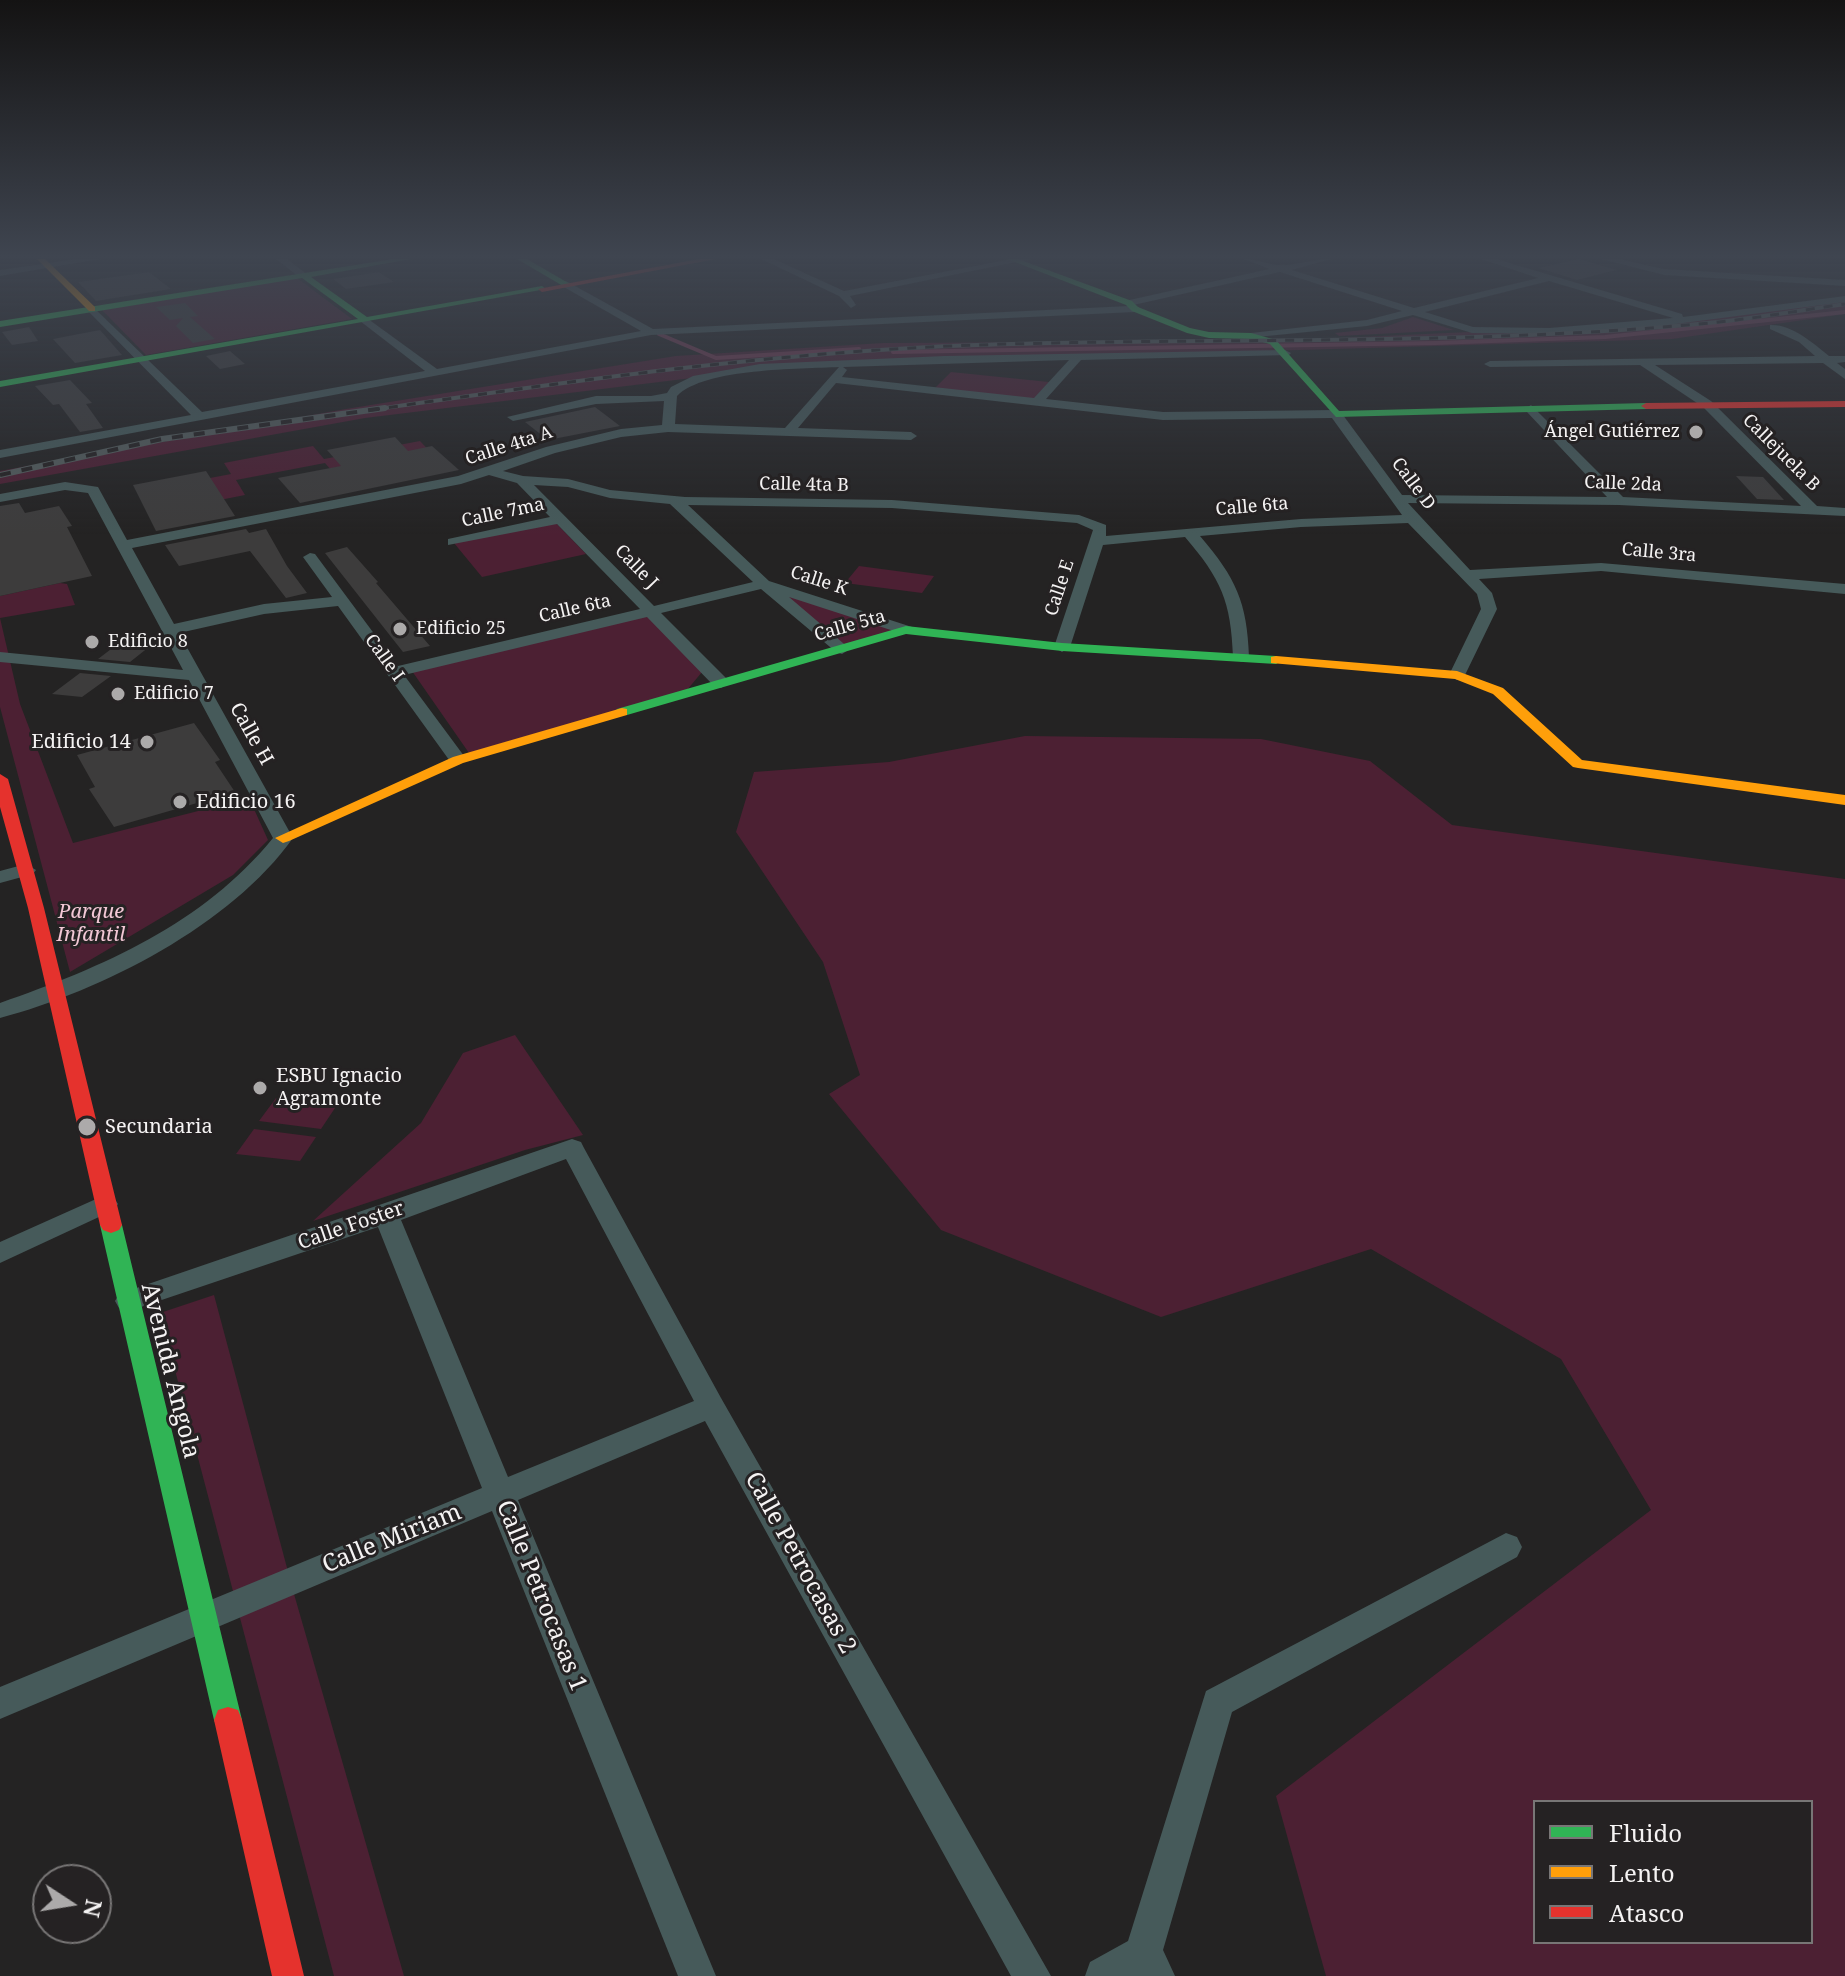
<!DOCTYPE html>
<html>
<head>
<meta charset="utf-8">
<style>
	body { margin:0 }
	#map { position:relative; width:1845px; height:1976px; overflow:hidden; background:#242323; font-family:"Noto Serif",serif }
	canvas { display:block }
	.legend { position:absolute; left:1533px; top:1800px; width:280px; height:144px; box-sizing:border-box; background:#252223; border:2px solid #787676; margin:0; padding:10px 14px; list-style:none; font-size:24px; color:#f5f3f3 }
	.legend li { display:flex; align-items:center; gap:16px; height:40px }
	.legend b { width:40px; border:2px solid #787676 }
	.north { position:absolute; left:32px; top:1864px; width:80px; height:80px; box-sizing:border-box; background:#252223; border:2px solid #787676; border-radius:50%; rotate:102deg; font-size:22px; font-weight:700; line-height:32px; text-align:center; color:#f5f3f3 }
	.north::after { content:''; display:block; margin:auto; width:28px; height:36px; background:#acaaaa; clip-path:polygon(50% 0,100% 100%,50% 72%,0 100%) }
</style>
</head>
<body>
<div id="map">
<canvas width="1845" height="1976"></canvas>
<ul class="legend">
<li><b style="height:10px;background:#30b455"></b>Fluido</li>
<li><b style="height:10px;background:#ff9f0a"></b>Lento</li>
<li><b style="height:10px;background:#e5322d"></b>Atasco</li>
</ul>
<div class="north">N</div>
</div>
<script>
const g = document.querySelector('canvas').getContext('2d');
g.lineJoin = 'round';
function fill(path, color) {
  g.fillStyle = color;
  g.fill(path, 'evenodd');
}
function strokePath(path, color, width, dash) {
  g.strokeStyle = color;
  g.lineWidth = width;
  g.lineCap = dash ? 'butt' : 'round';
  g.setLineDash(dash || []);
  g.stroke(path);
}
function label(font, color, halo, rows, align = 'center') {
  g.font = font + ' "Noto Serif",serif';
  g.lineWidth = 6;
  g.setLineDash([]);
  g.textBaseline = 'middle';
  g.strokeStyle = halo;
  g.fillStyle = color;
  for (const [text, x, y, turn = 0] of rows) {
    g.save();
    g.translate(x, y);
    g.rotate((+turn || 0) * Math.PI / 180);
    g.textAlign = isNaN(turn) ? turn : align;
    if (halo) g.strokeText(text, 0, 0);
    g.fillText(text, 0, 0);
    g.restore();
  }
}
fill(new Path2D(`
	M297,278L352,319L146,355L102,310Z
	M1845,301V314L1672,339L758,366L700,377L365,418L0,484V471L346,409L676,356L883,343L1274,341L1469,332H1546Z
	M1413,317L1454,330L1339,336L1335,333L1382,328Z
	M951,372L1049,382L1033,400L934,389Z
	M420,441L437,459L338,478L325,463L236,480L245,495L149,514L137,492L231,474L224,463L313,446L324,459Z
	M555,522L586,554L482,577L454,543Z
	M859,566L934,576L922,593L845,583Z
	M60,583L67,584L75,605L0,618L20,704L73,843L249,798L268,840L233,875L70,972L0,707V596Z
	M764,584L906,630L842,649Z
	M647,616L702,672L687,690L469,753L412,671Z
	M1025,736L1261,739L1370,761L1452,825L1845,879V1976H1326L1276,1796L1651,1510L1561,1359L1371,1249L1161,1317L941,1230L829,1094L860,1075L823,962L736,832L754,772L889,762ZM1811,1802V1942H1535V1802Z
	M515,1035L583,1135L525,1150L313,1221L421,1123L463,1053Z
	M276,1098L337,1105L321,1129L259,1121Z
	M254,1129L316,1137L300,1161L236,1154Z
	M214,1295L294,1594L404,1976H334L160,1313Z`), '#4c2033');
strokePath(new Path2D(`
	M659,334L716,358L859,349
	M893,352L1435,343L1605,337L1845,312`), '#783a53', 4);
fill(new Path2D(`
	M1579,259L1617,270L1577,280L1538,268Z
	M149,272L171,289L96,301L78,282Z
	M379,272L394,282L346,289L333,279Z
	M185,303L198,316L190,317L215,339L193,343L176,326L183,318L170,320L156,307Z
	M29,327L38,341L12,345L2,332Z
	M100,330L122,355L75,363L53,339Z
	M230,351L245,364L220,369L206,356Z
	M70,380L92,403L86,404L103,428L80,432L59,404L53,405L35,386Z
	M595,407L620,426L548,440L525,422Z
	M395,437L408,451L432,446L459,470L300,503L278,478L341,466L327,450Z
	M206,471L235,516L156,531L133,485Z
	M1736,476L1763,477L1784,500L1757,499Z
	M19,503L25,513L59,506L72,526L67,527L92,576L0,596V506Z
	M246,529L249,533L266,529L287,566L307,593L286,598L250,551L179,566L165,545Z
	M347,547L378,582L376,583L430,646L403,652L325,553Z
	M123,640L154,643L130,662L98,659Z
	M80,673L111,676L82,697L52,694Z
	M194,723L220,760L215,762L235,792L114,827L89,789L95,787L77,755Z`), '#3d3c3c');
fill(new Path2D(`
	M76,259H100L0,276V270Z
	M276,259H287L308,275L299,277Z
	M761,259H774L844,291L1011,259H1031L850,296L856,305L851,308L839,296Z
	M1244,259C1258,259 1271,266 1284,265C1300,264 1314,259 1331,259L1292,270L1414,308L1538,278L1481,259H1496L1682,314L1683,317L1845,296V302L1660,326L1549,334L1472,333L1413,315L1367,326L1247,338L1245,336L1251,333L1367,320L1402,311L1280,272L1129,306L1139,307V311L1135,312L651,335L0,458V450L191,415L88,311L87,309L92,306L202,412L425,371L360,321L359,319L364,316L437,369L641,331L562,286V282L566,281L653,329L1129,306L1124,303L1125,301L1269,269ZM1549,281L1673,318L1549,328L1473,327L1425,312Z
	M1601,259H1619L1664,269L1845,280V286L1664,275Z
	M1770,325C1792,324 1813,343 1829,356H1845V362L1837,363L1845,369V379L1823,363L1655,365L1711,401L1817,506L1845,508V516L1619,505L1408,503L1470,570L1601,563L1845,584V594L1601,571L1479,579L1492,593L1497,609L1465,675L1457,680L1449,675L1481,609L1477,594L1408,523L1301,527L1200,536C1236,578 1247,602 1249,657L1241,662L1233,657C1231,601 1221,579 1185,537L1103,545L1070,647L1062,652L1054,647L1093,530L1077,523L892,508L688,505L769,581L912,627L914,630L912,633H900L789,597L850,649L842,654L836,652L761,589L661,613L727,679L729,683L721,688L715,687L647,617L404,675L467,760L458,765L452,764L338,606L264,614L179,633L293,838C231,925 102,991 0,1018V1003C103,967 203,924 273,838L189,680L0,662V652L183,670L88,493L65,490L0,502V494L65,482L98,487L127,540L458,476L546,447L621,429L662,425L664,401L596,404L513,421L507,417L596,396H651L667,393L671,387L693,376L760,364L945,356L1285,350L1291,353L1289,355L1081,360L1046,399L1163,412L1336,410L1340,411L1402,495L1607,497L1527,412L1525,409L1531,405L1623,497L1801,506L1703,407L1640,365L1490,367L1484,364L1490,361L1815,356L1799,342L1770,329ZM1069,360L1034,398L842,377L847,370L843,367ZM839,367L785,428L675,424L677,396C704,368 800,369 839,367ZM836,383L1163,420L1332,418L1402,515L1301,519L1106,536V525L1079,515L892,500L685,497L610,490L568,479L523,476L503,471L555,453L621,437L668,432L911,440L917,436L911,432L798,428ZM489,475L517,483L550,517L448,539V545L557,524L640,609L398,666L315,554L310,553L303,557L332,597L264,604L174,624L132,548L461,484ZM534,485L568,487L610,498L670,504L753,582L654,606Z
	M26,864L36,870L33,874L0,883V871Z
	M572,1139L581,1142L584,1148L721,1398L1051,1976H1011L705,1421L518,1500L716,1976H678L492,1511L0,1719V1687L482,1488L378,1227L129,1311L119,1308L115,1301L119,1294ZM566,1159L694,1401L508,1477L401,1220Z
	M105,1195L114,1198L118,1204L114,1210L0,1263V1242Z
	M1506,1533L1517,1537L1522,1547L1517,1557L1232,1712L1163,1950L1175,1976H1085L1090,1962L1128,1941L1206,1691Z`), '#465a5a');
fill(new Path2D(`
	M393,259H411L311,277L367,317L542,286L546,289L0,387V381L358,319L302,278L0,327V321Z
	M517,259H527L570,284L563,286Z
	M1007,259H1018L1132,301L1138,307L1190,328L1209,332L1251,333L1276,340L1339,411L1646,403L1651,406L1646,409L1336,417L1270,344L1251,339L1209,338L1187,333L1132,311L1126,305Z
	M906,626L1062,643L1276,656L1283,660L1276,664L1062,651L906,634L627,715H617L615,712L617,709Z
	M111,1217L119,1220L122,1225L242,1720L238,1730L228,1733L218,1730L214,1720L100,1225L103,1220Z`), '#30b455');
fill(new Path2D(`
	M37,259H45L95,307V311H89Z
	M1276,656L1457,671L1503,688L1582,760L1845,795V805L1578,768L1573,767L1493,694L1455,679L1271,663V657Z
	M622,708L627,709V715L463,763L289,841L283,843L275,838L453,757Z`), '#ff9f0a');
fill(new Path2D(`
	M699,259H716L542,292L538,289Z
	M1845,401V407L1646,409L1641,406L1646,403Z
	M0,774L8,779L44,908L122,1225L119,1230L111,1233L103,1230L100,1225L28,908L0,807Z
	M228,1707L238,1710L242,1720L304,1976H272L214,1720L218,1710Z`), '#e5322d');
const railFar1 = new Path2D(`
	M371,410C573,381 772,352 977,345C1217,337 1458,346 1698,324C1747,320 1796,311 1845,304`);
const rail = new Path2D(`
	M0,475L162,439L385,408`);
strokePath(railFar1, '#535c5c', 4);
strokePath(rail, '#535c5c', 6);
strokePath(railFar1, '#252223', 3, [9]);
strokePath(rail, '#252223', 4, [11]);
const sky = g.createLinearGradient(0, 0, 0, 535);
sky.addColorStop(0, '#141313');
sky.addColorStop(0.48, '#3f4550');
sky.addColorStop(1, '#3f455000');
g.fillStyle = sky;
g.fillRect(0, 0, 1845, 535);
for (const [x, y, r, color] of [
	[1696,432,8,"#acaaaa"],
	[400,629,8,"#acaaaa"],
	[92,642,8,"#acaaaa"],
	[118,694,8,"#acaaaa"],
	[147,742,8,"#acaaaa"],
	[180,802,8,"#acaaaa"],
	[260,1088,8,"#acaaaa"],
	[87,1127,10,"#acaaaa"]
]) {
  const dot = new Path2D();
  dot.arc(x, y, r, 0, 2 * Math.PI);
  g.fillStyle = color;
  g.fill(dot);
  strokePath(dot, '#252223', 3);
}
label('18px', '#f5f3f3', '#252223', [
	["Ángel Gutiérrez",1680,432,"right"],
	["Edificio 25",416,629],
	["Edificio 8",108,642],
	["Edificio 7",134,694]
], 'left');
label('18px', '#f5f3f3', '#252223', [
	["Calle 4ta A",509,446,-18],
	["Callejuela B",1781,453,45],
	["Calle D",1413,484,53],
	["Calle 2da",1623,484,2],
	["Calle 4ta B",804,485,1],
	["Calle 6ta",1252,507,-5],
	["Calle 7ma",503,513,-12],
	["Calle 3ra",1659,553,5],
	["Calle J",636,567,46],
	["Calle K",819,581,18],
	["Calle E",1060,588,-72],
	["Calle 6ta",575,609,-13],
	["Calle 5ta",850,626,-16],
	["Calle I",384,658,54]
]);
label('20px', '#f5f3f3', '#252223', [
	["Calle H",251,734,61],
	["Calle Foster",351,1226,-19]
]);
label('20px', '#f5f3f3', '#252223', [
	["Edificio 14",131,742,"right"],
	["Edificio 16",196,802],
	["ESBU Ignacio",276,1076],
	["Agramonte",276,1099],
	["Secundaria",105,1127]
], 'left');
label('italic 20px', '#f3c8d6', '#252223', [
	["Parque",91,912],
	["Infantil",91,935]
]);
label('24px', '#f5f3f3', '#252223', [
	["Avenida Angola",170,1371,76],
	["Calle Miriam",392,1539,-22],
	["Calle Petrocasas 2",800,1563,61],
	["Calle Petrocasas 1",541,1596,68]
]);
</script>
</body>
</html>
